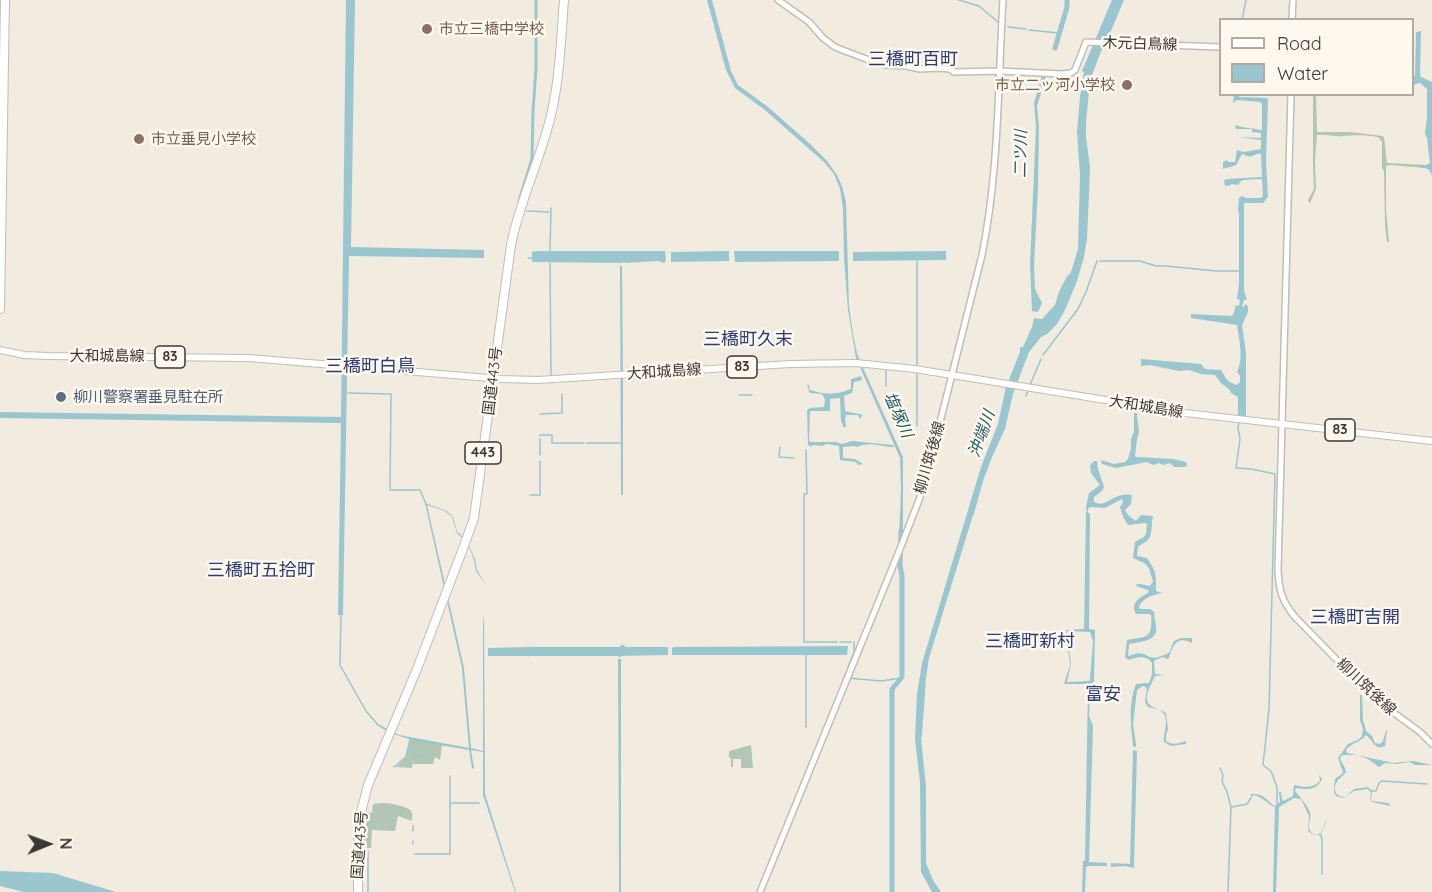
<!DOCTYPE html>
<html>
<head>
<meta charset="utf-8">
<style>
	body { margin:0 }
	#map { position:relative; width:1432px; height:892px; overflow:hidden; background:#f1ebe0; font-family:Quicksand,sans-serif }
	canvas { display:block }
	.legend { position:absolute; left:1219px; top:18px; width:195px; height:78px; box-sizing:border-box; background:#fef8ee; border:2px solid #b0aba4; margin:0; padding:8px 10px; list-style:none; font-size:18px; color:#3b3834 }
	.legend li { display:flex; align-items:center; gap:12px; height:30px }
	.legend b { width:30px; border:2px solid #b0aba4 }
	.north { position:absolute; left:18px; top:814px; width:60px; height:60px; -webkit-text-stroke:4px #fef8ee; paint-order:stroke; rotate:89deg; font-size:16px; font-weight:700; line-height:24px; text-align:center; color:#3b3834 }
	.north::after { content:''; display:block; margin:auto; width:21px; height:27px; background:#3b3834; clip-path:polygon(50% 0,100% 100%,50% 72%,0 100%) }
</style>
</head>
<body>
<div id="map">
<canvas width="1432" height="892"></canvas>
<ul class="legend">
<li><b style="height:8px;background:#fff"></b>Road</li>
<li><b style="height:16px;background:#9ac6cf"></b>Water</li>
</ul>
<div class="north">N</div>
</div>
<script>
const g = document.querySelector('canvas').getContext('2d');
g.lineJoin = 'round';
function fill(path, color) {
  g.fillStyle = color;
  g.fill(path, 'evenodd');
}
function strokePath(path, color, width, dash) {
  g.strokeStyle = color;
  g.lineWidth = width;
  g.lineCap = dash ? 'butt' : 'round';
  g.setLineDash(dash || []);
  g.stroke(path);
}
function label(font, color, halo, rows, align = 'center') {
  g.font = font + ' Quicksand,"Noto Sans JP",sans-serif';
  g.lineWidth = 5;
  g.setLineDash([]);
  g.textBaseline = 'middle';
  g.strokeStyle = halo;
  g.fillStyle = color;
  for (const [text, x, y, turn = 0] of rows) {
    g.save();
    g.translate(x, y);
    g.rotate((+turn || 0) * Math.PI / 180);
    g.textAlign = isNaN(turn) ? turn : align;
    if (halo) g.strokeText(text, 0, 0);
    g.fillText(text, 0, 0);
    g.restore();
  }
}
fill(new Path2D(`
	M1313,95H1316L1317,132H1351L1382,136L1384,137L1387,163L1427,165L1422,167L1416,166L1427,168L1389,165L1386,166V210L1389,242H1387L1385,226L1384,171L1382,168V142L1378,137C1367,135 1354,135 1343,136C1334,137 1326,134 1317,135L1315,161L1316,189L1310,203H1309L1308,200L1314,189L1313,166Z
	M410,738L442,745L440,760L435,757L433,764H413V760L412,768L396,767L406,757L408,750H410L408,749Z
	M751,745L753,768H741V759H733V767H731V758L729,757V751Z
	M383,803C389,803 408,806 411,811C413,813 412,819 412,821L398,816L395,831L372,830L371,848H367L366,840L361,841L364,811L372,813L373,804Z`), '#b2c6b6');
fill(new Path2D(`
	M346,0H355L351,247L484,250V258L349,256L343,615H338L341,423L0,418V412L341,417Z
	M707,0H712L731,71L738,85L768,107L810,144L827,161L837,175L842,186L846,202L849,307L853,334L857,353L864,370L903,457V526L902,536L899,538L901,489L900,458L856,358L848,310L844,258L843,208L840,189L834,174L824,162L765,110L735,88L726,70Z
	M1112,0H1124L1103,50L1102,49L1090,80L1086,123V137L1090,167L1089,195L1087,239L1084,257L1077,281L1065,310L1057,324L1047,334L1041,337L1029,352L1013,394L1005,429L992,457L983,481L974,514L973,515L929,658L926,678L922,735L921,738L926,787V863L933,880L941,892H932L921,872L920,782L915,739L917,694L922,663L981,467L998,424L1006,387L1020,352V347H1023L1032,327L1034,318L1042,319L1055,305L1059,292L1066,278L1071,272L1078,249L1080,175L1077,132L1080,97L1084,72L1082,71Z
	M1421,31L1420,74L1421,77L1432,82V177C1431,166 1423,169 1416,166H1424L1430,163L1427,138L1425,134L1427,117V89L1420,83L1413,85V78L1415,76L1416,32Z
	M1042,76H1046L1037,106L1039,127L1038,187L1034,265L1035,289L1042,303L1038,312L1032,311L1030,264L1036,127L1034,103Z
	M1234,95H1238L1239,97L1267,98L1268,100L1266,162L1268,197L1263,203H1244V291L1247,300H1244L1242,306L1244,307L1245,304L1248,306V312L1242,325L1246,353V417L1238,422V397L1231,393L1230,390L1221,383L1215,375L1201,374L1189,370L1179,371L1150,365L1141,366V359L1201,364L1205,369L1221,370C1227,379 1225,381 1237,385L1240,382V376L1237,372C1244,358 1239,340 1237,325L1191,318V314L1231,316L1233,315L1236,305L1239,306L1240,300L1237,299L1239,284V215L1238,210L1239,198L1242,196L1246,198H1261L1263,196L1262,179L1243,180L1241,181L1238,185L1232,184L1228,186H1225L1224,180L1228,179L1262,177L1261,154C1256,153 1252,158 1247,156C1246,156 1244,154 1242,154L1236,165L1223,169V162L1227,160L1228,162H1235L1237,150L1244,152L1261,149V140L1238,137L1261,138V133L1252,132V129H1236L1235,125L1242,127L1262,130V104L1260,102L1237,100L1233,103Z
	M536,251H665L666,260L664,263L658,261L625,263L624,262L622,263L533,262H532V252Z
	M729,251V261L671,262V252Z
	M734,251H839V260L838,261L735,262Z
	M946,251V260L853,261V252Z
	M620,266H622L623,380V495H621Z
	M861,376L862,380L854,382L852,393L844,396L845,411L863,415L860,419L858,415H846L845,419L846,426L844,428L841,421L840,398L830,399V411H810L809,440L810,442H836L842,444L852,441L893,445L894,447C879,447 872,441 857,447L854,446L843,447V458L855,459L863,464L858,465L856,462L840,460L839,446L827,444L822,446L813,445L811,447L808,445L807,410L810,408L824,407L825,399L822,394L810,393L808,389C824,395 835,395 851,389V379Z
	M1134,408H1138L1137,416L1139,432L1137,439L1135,456L1137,457L1173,459L1186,462L1187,465L1185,467H1174L1170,463L1163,465L1159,463L1153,465L1147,462L1116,468L1102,464L1101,460L1114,464L1125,462L1128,459L1131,448V439L1134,432Z
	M1094,461H1097L1098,469L1104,487L1102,491L1094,497V502C1108,509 1112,491 1132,495L1131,504L1125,510L1129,516L1136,521L1141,515L1153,516C1151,523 1153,536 1147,541C1144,543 1141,544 1138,547L1137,556L1147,558C1157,573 1156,574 1156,591L1162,593C1153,595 1143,597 1139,607L1140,609H1150L1154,612C1154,616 1157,630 1156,632C1153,642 1137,642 1129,644L1128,656L1138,653L1144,654L1149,657L1156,658L1169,653L1174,641L1181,638H1192V643C1178,635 1172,645 1169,658L1167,659L1163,657L1155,660L1154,662L1155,674L1165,675L1175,681L1165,675L1155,676C1151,685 1140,701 1153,707C1158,710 1162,710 1166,713L1168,729L1166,735V741C1172,746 1179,743 1186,741V744L1171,746L1164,742C1163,732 1168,727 1165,715L1160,710L1148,707L1145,702L1147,688L1143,686L1137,690L1133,724L1136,744V747L1133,746C1131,726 1128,704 1136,684L1149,683L1152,674V663C1146,654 1136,658 1128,660L1125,657L1127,640C1146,636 1153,640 1151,615L1150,614H1136C1130,602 1140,598 1149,592L1148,590L1136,586L1137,584H1140L1150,586L1153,582L1149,568L1144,563L1133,558L1135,542C1146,535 1146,539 1147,524L1145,523L1128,525L1123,517L1120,507L1123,502L1122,499L1105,508L1090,507L1088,509V512L1090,514L1089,629L1095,630L1094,682L1090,691L1089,716L1093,726L1089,862L1107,863V866H1088L1086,867L1085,892H1082L1083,861L1085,860L1088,689L1089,685V684H1064L1070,665L1066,630L1084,629L1086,512H1087L1086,507L1089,493L1100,485L1091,473L1090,465ZM1067,631L1090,632L1093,641L1090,679L1089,681L1067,682L1071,664Z
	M425,503L447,511L453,517L457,531L468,543L475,559L477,570L486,585L484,612L486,585L476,571L474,560L468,544L457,533L452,517L445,511L427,505L464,668L471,748L483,751V624L484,614L485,794L516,892H515L483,795V752L471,750L474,768L472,769L469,750C440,744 400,742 377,725L378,724L399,735L469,748L462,668Z
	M621,645H624L625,647H667L668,648V655L621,656L620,657H619L618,656H529L528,657V656H488V648L530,647L531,646L532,647H620Z
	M848,646L847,655H672V648L674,647Z
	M618,659H621V892H619V874Z
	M1360,695H1362L1363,720L1366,731L1372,736L1375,743L1380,744L1383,741L1386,730H1387L1385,746C1375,751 1373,740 1366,735C1360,743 1352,742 1346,750L1347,753L1393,763L1413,761L1432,765H1415L1410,762L1396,764L1385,763L1379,767L1368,759L1357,755H1342L1340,759L1345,768L1346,772C1344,775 1341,777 1339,779C1332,787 1334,797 1345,797L1354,789L1368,787L1372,791L1371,798L1372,801L1388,803L1391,806L1372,802L1370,799L1371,793L1368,789L1354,791L1343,798L1336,796L1334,792L1335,779L1342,774L1343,772L1338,758L1348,744L1358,740L1362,736L1363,729L1360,720Z
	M1133,750L1137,751L1134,866L1135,868L1124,866L1111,867V863L1130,864Z
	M1319,775L1322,779C1317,790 1307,790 1296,788L1295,791C1301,798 1306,804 1310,812C1312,818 1306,827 1311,832C1314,836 1317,834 1321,833L1326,821L1327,820L1321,834L1314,835L1308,831L1309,816L1301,799L1294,798L1279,807L1276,892H1273L1275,807C1267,804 1262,796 1253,795L1251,798V794C1266,794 1264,799 1275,806L1280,802L1279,792H1281L1282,799L1283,801L1293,796L1294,785C1304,787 1312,789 1320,781Z
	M0,871L53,873L116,892H24L0,886Z`), '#9ac6cf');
strokePath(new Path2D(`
	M959,0L979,6L998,22
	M1242,20L1246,0
	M1008,27L1026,29
	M1029,30L1059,33
	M527,211L549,212
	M550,251L551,208
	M528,258H532
	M1100,261H1140L1156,266H1166L1216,271H1240
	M550,263L551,376
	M1043,355L1078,309L1086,292L1097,261
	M917,368V261
	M808,385L809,388
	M1030,385L1041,359
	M886,386V369
	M348,393L391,394L390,490H420L426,504
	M739,395H752
	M1026,396L1028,391
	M540,414L562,413V394
	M1239,423L1238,428L1240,439L1236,468L1251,469L1275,474L1269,709L1263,765L1271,771L1277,787V804
	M917,426V373
	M540,436V435H552V443H584
	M540,439V455
	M587,443H621
	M780,447L779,457L794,458
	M806,450L807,494H804V642H837
	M530,495H540V461
	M341,614L340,665L366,711L378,725
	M840,642H851
	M806,655V727
	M844,678L854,652V642
	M848,678L881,681L901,678
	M408,749L425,758
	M394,767L406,757L410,739
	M1220,768L1223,775L1222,781L1227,792L1231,807L1228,892
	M1372,791H1376L1379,783L1382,781L1427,784
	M450,803H479
	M1232,807L1247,804L1251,798
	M413,831V826
	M1319,835H1321L1322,840V874
	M413,841V844
	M415,854H450V776
	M368,892V851`), '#9ac6cf', 1.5);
strokePath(new Path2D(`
	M519,201L532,159L533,111L536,68V0`), '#9ac6cf', 3);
strokePath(new Path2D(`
	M1055,48L1067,7V0
	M892,892V689L902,677V575L900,566L901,531`), '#9ac6cf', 5);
const secondary = new Path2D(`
	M778,0L809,22L823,38L835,47L845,51L877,63L887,65L906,66L920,69L938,68L950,69L954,72L999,71L1062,74L1071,73L1075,70L1086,42L1220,47
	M1292,20L1293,0
	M1291,94L1278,570C1279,591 1282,601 1295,617L1375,699L1420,732L1432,744
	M760,892L900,549L919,500L928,470L982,255C999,171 998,85 1003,0`);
const primary = new Path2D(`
	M0,350L24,355L47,356L249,358L501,379L538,380L790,364L856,363L915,369L1185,413L1432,441`);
const trunk = new Path2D(`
	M0,309L5,0
	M358,892V831L360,816L368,785L417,669L464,546L474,518L511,245C520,199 542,157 552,111C560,75 561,37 564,0`);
strokePath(secondary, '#c3bdb3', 8);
strokePath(primary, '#c3bdb3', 8);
strokePath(trunk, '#c3bdb3', 10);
strokePath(secondary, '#fff', 5);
strokePath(primary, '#fff', 6);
strokePath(trunk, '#fff', 8);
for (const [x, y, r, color] of [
	[427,29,6,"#8d6e63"],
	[1127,85,6,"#8d6e63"],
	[139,139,6,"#8d6e63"],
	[61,397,6,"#5c6f8a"]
]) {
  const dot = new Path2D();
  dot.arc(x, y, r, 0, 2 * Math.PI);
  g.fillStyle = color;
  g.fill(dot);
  strokePath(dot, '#fef8ee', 2);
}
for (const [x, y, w] of [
	[170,357,30],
	[742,367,30],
	[1340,430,30],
	[483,453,36]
]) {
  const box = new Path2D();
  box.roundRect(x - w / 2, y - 11, w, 22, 4.5);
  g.fillStyle = '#fef8ee';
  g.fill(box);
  strokePath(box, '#3b3834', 1.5);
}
label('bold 14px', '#3b3834', null, [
	["83",170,357],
	["83",742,367],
	["83",1340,430],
	["443",483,453]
]);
label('15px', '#785e54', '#fef8ee', [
	["市立三橋中学校",439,29],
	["市立二ッ河小学校",1115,85,"right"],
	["市立垂見小学校",151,139]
], 'left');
label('15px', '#3b3834', '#fef8ee', [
	["木元白鳥線",1140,44,2],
	["大和城島線",107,356],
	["大和城島線",664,372,-4],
	["国道443号",493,381,-83],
	["大和城島線",1146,407,9],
	["柳川筑後線",930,458,-74],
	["柳川筑後線",1366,687,43],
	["国道443号",360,845,-86]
]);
label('15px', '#4e5e75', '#fef8ee', [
	["柳川警察署垂見駐在所",73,397]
], 'left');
label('italic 16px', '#215c67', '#fef8ee', [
	["二ツ川",1021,154,-89],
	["塩塚川",898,415,66],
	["沖端川",982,434,-70]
]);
label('18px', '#2a3d76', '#fef8ee', [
	["三橋町百町",913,60],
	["三橋町久末",748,340],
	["三橋町白鳥",370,367],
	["三橋町五拾町",261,571],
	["三橋町吉開",1355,618],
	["三橋町新村",1030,642],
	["富安",1103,695]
]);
</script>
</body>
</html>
